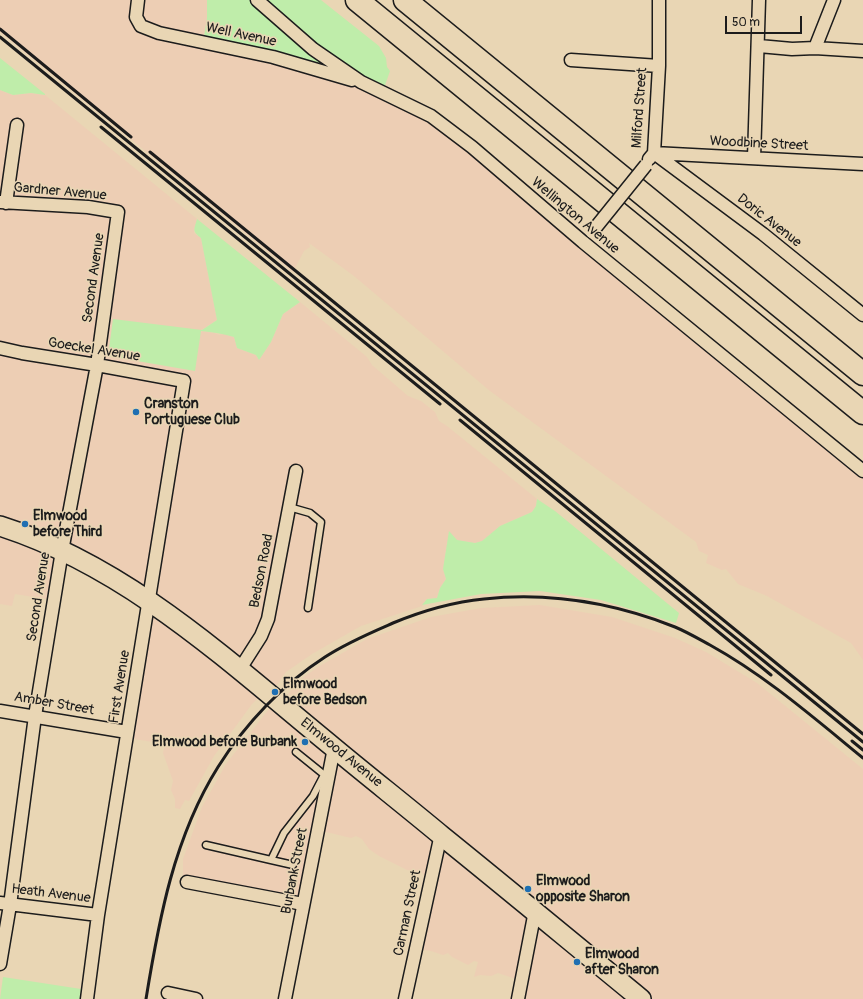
<!DOCTYPE html>
<html>
<head>
<meta charset="utf-8">
<style>
	body { margin:0 }
	#map { position:relative; width:863px; height:999px; overflow:hidden; background:#e9d6b4; font-family:Pangolin,sans-serif }
	canvas { display:block }
	.scale { position:absolute; left:725px; top:16px; width:77px; height:18px; box-sizing:border-box; border:2px solid #1c1c1c; border-top:0; padding-left:5px; font-size:12px; line-height:14px; white-space:nowrap; color:#1c1c1c; -webkit-text-stroke:3px #e9d6b4; paint-order:stroke }
</style>
</head>
<body>
<div id="map">
<canvas width="863" height="999"></canvas>
<div class="scale">50 m</div>
</div>
<script>
const g = document.querySelector('canvas').getContext('2d');
g.lineJoin = 'round';
function fill(path, color) {
  g.fillStyle = color;
  g.fill(path, 'evenodd');
}
function strokePath(path, color, width, dash) {
  g.strokeStyle = color;
  g.lineWidth = width;
  g.lineCap = dash ? 'butt' : 'round';
  g.setLineDash(dash || []);
  g.stroke(path);
}
function label(font, color, halo, rows, align = 'center') {
  g.font = font + ' Pangolin,sans-serif';
  g.lineWidth = 3;
  g.setLineDash([]);
  g.textBaseline = 'middle';
  g.strokeStyle = halo;
  g.fillStyle = color;
  for (const [text, x, y, turn = 0] of rows) {
    g.save();
    g.translate(x, y);
    g.rotate((+turn || 0) * Math.PI / 180);
    g.textAlign = isNaN(turn) ? turn : align;
    if (halo) g.strokeText(text, 0, 0);
    g.fillText(text, 0, 0);
    g.restore();
  }
}
fill(new Path2D(`
	M0,0H207V18L204,37L338,72L431,118L863,471V660L851,643L767,596L738,584L726,569L722,570L706,563L708,555L699,551L696,542L490,391L354,276L313,246L309,243L310,247L304,251L293,272L0,32Z
	M0,90L13,95L31,93L45,95L197,219L194,231V233L201,238L217,320L214,322L200,331L214,333L219,335L224,334L234,337L237,348L256,355L259,360L271,342L283,314L300,302L367,357L372,365L408,396L421,401L435,412L439,421L447,426L537,499L536,506L532,512L500,526L483,541L475,543L457,540L449,532L443,569L446,579L440,588L437,598L427,599L422,606L361,626L312,654L286,672L272,692L265,691L252,704L214,756L189,801L185,800L180,809L175,808V799L171,790L173,781L163,753L165,744L128,738L150,604L63,554L52,600L15,594L12,606L0,604Z
	M540,605L612,617L675,638L706,652L757,683L863,769V999H516L519,980L498,973L491,976L480,975L474,977L478,962L474,961L468,965L452,957L448,953L443,955L431,951L411,948L410,944L424,875L422,873L407,870L379,856L369,849L362,839L356,836L351,838L318,830L303,900L183,879V859L202,807L226,764L276,700L283,701L297,682L318,667L367,639L431,617L481,608Z`), '#edceb4');
fill(new Path2D(`
	M207,0H321L379,46L386,58L387,67L390,71L383,91L204,37L207,18Z
	M0,58L45,94V95L31,93L13,95L0,90Z
	M197,219L300,302L283,314L271,342L259,360L256,355L237,348L234,337C224,334 213,332 201,331L195,371L108,356L113,319L202,330L217,320L201,238C192,231 194,230 197,219Z
	M537,499L555,511L679,613L676,623L601,600L540,591L481,594L422,605L427,599L437,598L440,588L446,579L443,569L449,531L457,540L475,543L482,541L500,526L532,512L536,506Z
	M3,977L81,989L80,999H0Z`), '#bfedaa');
const service = new Path2D(`
	M289,507L310,513L321,522L308,608
	M296,752L327,777
	M206,845L271,860L284,833L313,796L324,775
	M271,860L293,865`);
const minor = new Path2D(`
	M138,0L136,17L141,26L159,33L273,57L352,80
	M257,0L313,49L361,82L431,116L472,147L583,242L863,471
	M759,46L792,49L815,48L863,51
	M815,48L834,0
	M571,60L659,66
	M654,153L763,234L863,315
	M654,153L863,164
	M754,158L759,0
	M649,159L654,153L659,66V0
	M0,202L88,207L118,212L97,365L62,551L35,716L10,905L0,964
	M6,203L17,125
	M0,348L22,353L97,365L184,381L98,915L87,999
	M240,669L261,636L268,619L296,471
	M0,711L127,732
	M187,882L303,904
	M0,903L98,915
	M168,993L196,999
	M285,999L334,748
	M405,999L441,834
	M518,999L535,911`);
const primary = new Path2D(`
	M0,526C129,567 230,663 333,747C369,777 406,806 442,836C509,890 575,945 641,999`);
const motorway = new Path2D(`
	M357,0L863,413
	M405,0L863,374`);
strokePath(service, '#1c1c1c', 9);
strokePath(minor, '#1c1c1c', 15);
strokePath(primary, '#1c1c1c', 22);
strokePath(motorway, '#1c1c1c', 25);
strokePath(service, '#e9d6b4', 6);
strokePath(minor, '#e9d6b4', 12);
strokePath(primary, '#e9d6b4', 19);
strokePath(motorway, '#e9d6b4', 22);
strokePath(new Path2D(`
	M0,29L131,137
	M0,37L863,742
	M101,127L440,404
	M150,152L863,734
	M460,420L771,675
	M852,741L863,750
	M146,999C159,919 174,837 218,767C245,724 283,684 325,657C346,643 370,633 393,623C422,611 453,602 484,599C549,592 614,603 675,627C687,632 699,639 710,645C766,676 814,718 863,758`), '#1c1c1c', 3);
const minorBridge = new Path2D(`
	M592,232L646,165`);
strokePath(minorBridge, '#1c1c1c', 15, []);
strokePath(minorBridge, '#e9d6b4', 12);
for (const [x, y, r, color] of [
	[136,412,4,"#1f6fb2"],
	[25,524,4,"#1f6fb2"],
	[275,692,4,"#1f6fb2"],
	[305,742,4,"#1f6fb2"],
	[528,889,4,"#1f6fb2"],
	[577,962,4,"#1f6fb2"]
]) {
  const dot = new Path2D();
  dot.arc(x, y, r, 0, 2 * Math.PI);
  g.fillStyle = color;
  g.fill(dot);
  strokePath(dot, '#e9d6b4', 1.5);
}
label('14px', '#1c1c1c', '#e9d6b4', [
	["Well Avenue",241,35,12],
	["Milford Street",640,108,-86],
	["Woodbine Street",759,144,3],
	["Gardner Avenue",60,192,5],
	["Wellington Avenue",575,216,40],
	["Doric Avenue",769,221,38],
	["Second Avenue",94,278,-82],
	["Goeckel Avenue",94,350,9],
	["Bedson Road",262,571,-79],
	["Second Avenue",39,597,-81],
	["First Avenue",120,687,-81],
	["Amber Street",54,704,10],
	["Elmwood Avenue",341,753,39],
	["Burbank Street",295,871,-79],
	["Heath Avenue",51,894,7],
	["Carman Street",408,913,-78]
]);
label('bold 14px', '#1c1c1c', '#e9d6b4', [
	["Cranston",144,404],
	["Portuguese Club",144,420],
	["Elmwood",33,516],
	["before Third",33,532],
	["Elmwood",283,684],
	["before Bedson",283,700],
	["Elmwood before Burbank",297,742,"right"],
	["Elmwood",536,881],
	["opposite Sharon",536,897],
	["Elmwood",585,954],
	["after Sharon",585,970]
], 'left');
</script>
</body>
</html>
